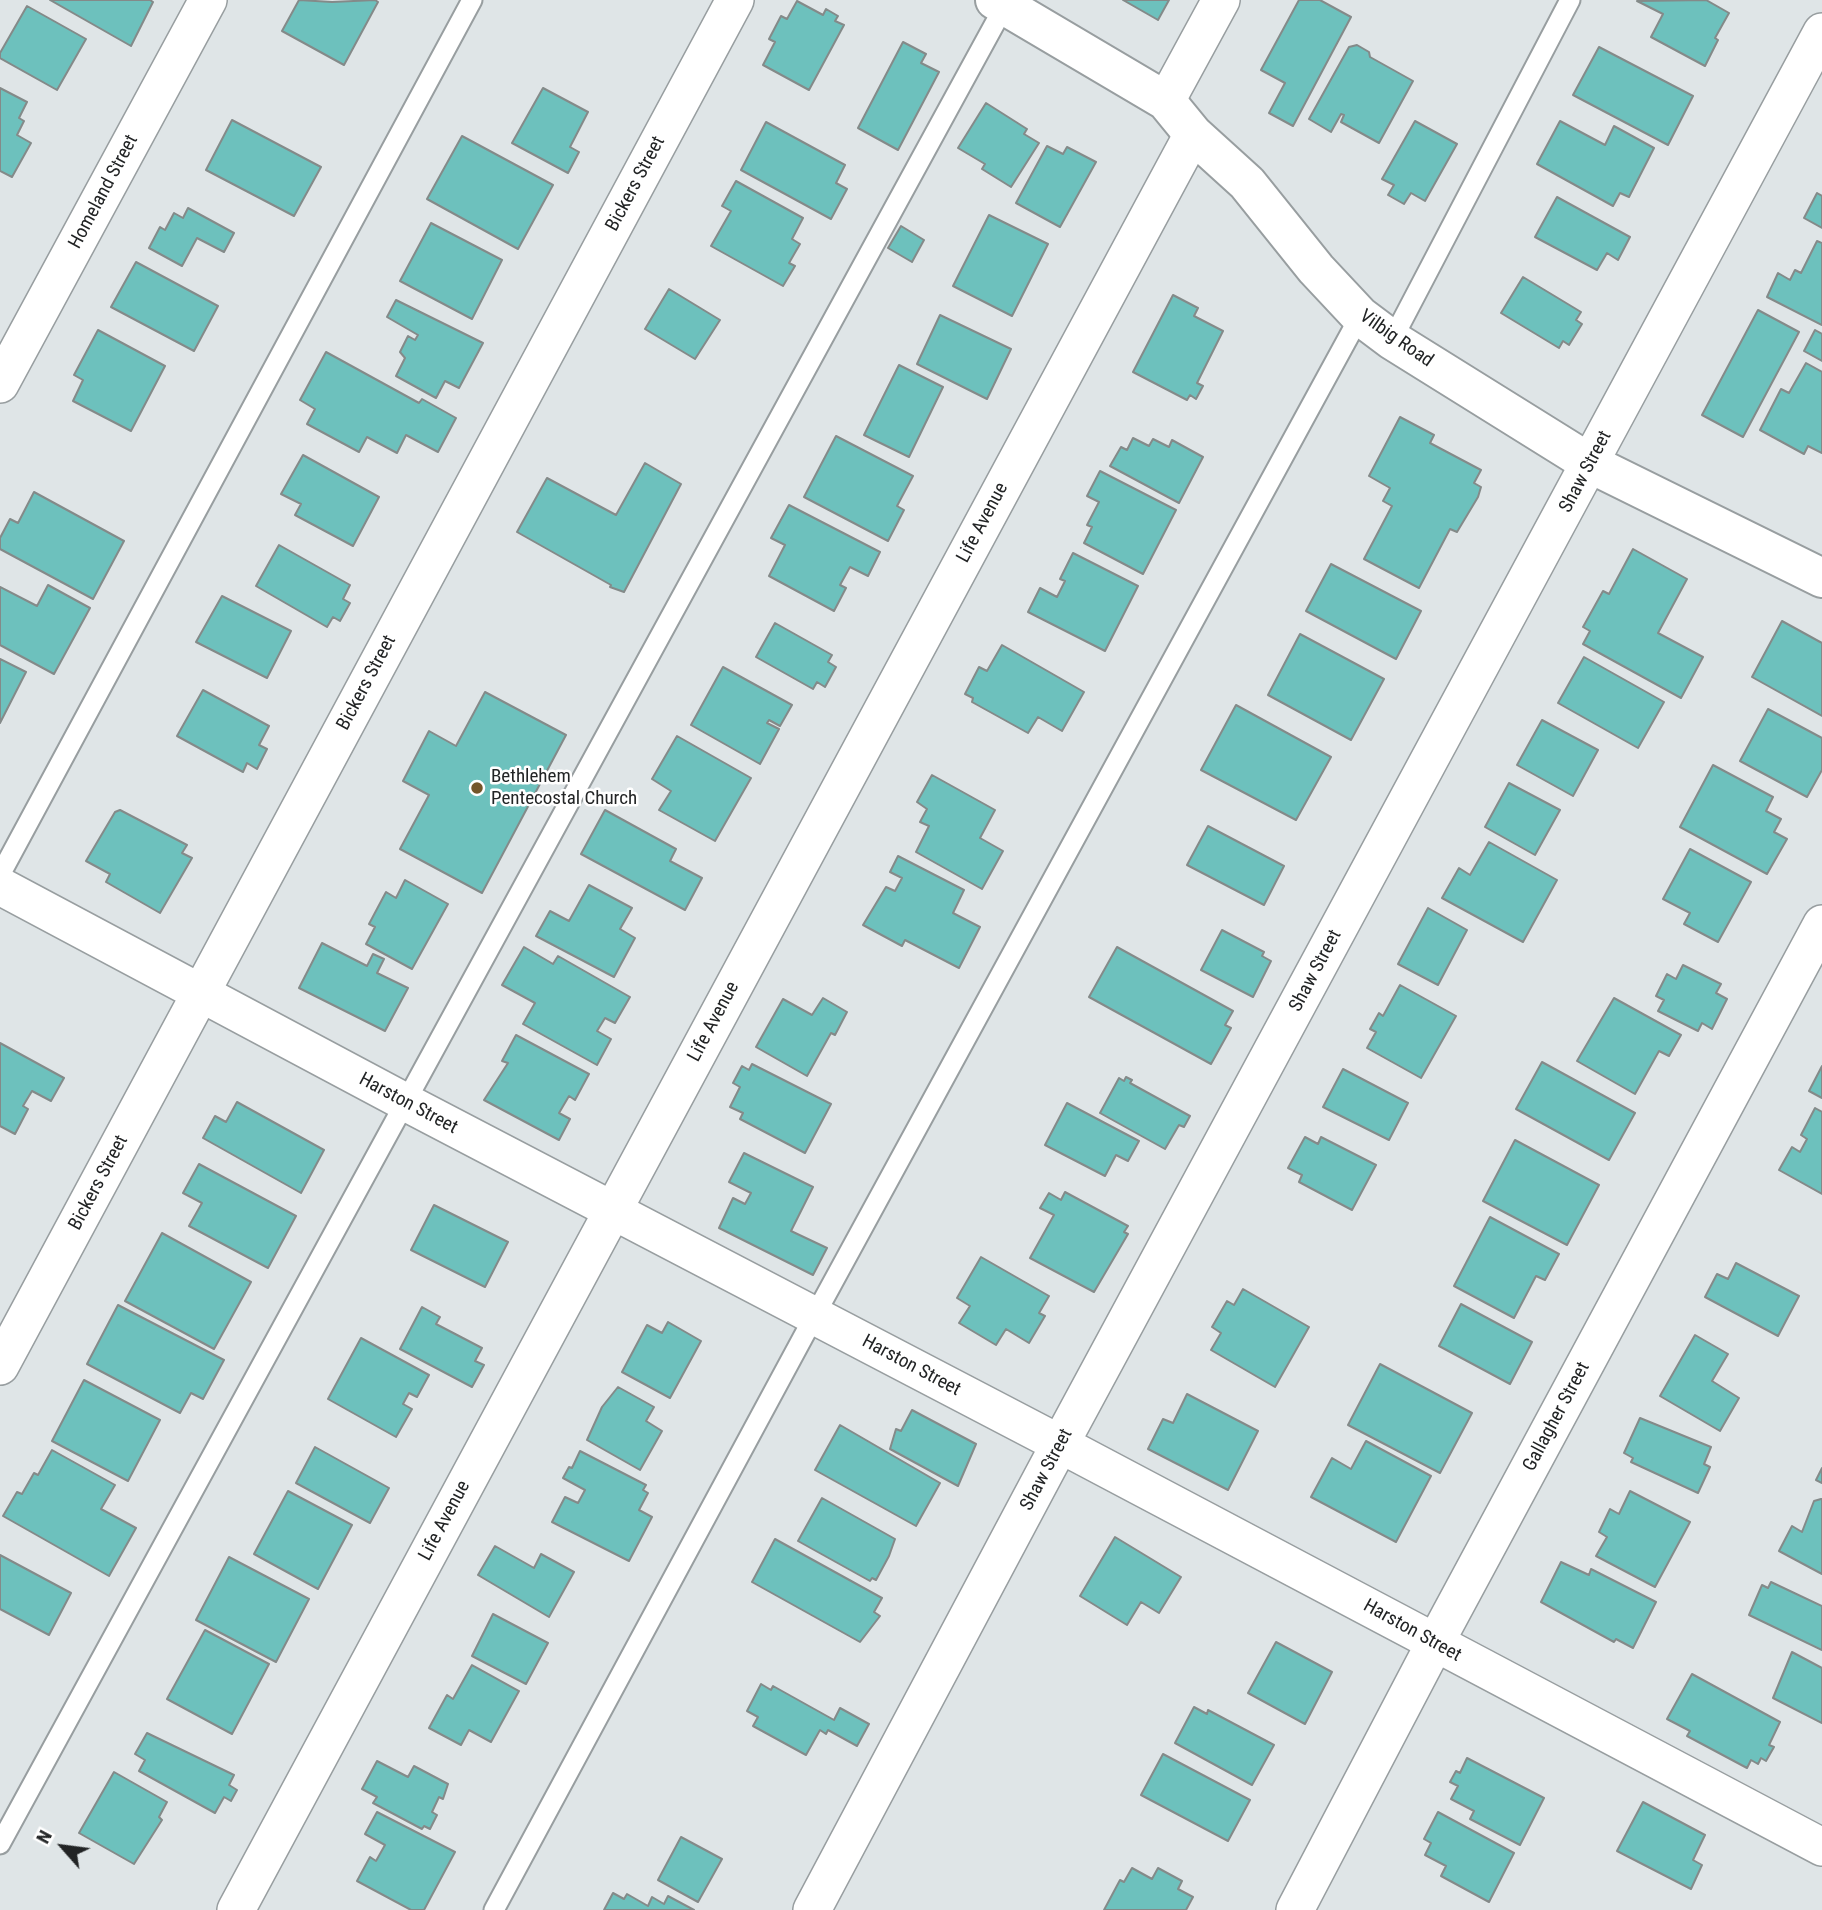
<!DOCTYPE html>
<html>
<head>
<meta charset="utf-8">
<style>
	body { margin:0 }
	#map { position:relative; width:1822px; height:1910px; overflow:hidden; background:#dfe5e7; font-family:"Roboto Condensed",sans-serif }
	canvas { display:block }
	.north { position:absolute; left:28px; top:1812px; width:70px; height:70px; -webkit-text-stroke:5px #fff; paint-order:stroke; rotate:298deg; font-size:19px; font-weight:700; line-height:28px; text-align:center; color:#222425 }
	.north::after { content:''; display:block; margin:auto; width:24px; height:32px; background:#222425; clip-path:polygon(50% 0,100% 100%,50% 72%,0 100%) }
</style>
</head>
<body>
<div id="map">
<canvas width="1822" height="1910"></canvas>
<div class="north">N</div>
</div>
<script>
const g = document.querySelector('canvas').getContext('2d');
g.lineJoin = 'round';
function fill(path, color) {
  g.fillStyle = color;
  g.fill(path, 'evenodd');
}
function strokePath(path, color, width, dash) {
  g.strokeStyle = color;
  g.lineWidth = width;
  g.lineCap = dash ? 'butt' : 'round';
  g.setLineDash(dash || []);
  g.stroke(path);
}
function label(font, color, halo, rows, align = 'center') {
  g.font = font + ' "Roboto Condensed",sans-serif';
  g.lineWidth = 5;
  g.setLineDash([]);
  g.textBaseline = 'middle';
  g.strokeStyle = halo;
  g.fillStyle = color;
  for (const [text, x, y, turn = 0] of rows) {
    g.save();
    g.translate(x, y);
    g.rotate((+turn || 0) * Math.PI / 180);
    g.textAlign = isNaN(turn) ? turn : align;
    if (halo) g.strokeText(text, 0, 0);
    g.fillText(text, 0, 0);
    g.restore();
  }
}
const building = new Path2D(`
	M50,0H150L153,2L131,46Z
	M299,0L332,2L375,0L378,2L344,65L282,31Z
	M1123,0H1169L1158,20Z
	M1299,0H1320L1351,17L1293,126L1269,113L1285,83L1261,70Z
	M1706,0L1729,13L1715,38L1718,40L1705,66L1651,37L1663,14L1637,1Z
	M797,1L823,15L826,9L838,16L835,21L844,25L809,90L763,65L775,42L769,39L781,16L787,19Z
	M27,6L86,39L57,90L0,58V53Z
	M903,42L926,54L921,63L939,72L898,150L858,128Z
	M1357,45L1369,52L1370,57L1413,81L1379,143L1341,122L1344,115L1341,114L1331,132L1309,119L1349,47Z
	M1599,47L1693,96L1668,145L1573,95Z
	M0,88L27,102L19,118L24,121L17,135L31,143L12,177L0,171Z
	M543,88L588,112L570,147L579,152L568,173L512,143Z
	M986,103L1027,129L1024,134L1039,143L1011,187L982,169L985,164L958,148Z
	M232,120L321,167L294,216L206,170Z
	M1415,121L1457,144L1425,201L1411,193L1404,204L1388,195L1394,185L1382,179Z
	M1560,121L1605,145L1614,126L1654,148L1629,197L1620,193L1613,206L1537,164Z
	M766,122L845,165L836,183L847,189L831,219L741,170Z
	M462,136L553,185L518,249L427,199Z
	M1047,146L1063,154L1067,147L1096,162L1060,227L1016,203Z
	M736,181L803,218L792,239L800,244L789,263L795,266L783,286L711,246L731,211L722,206Z
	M1817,193L1822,196V228L1804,218Z
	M1557,197L1630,237L1618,260L1607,253L1597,270L1535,237Z
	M188,208L234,233L224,252L197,238L182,266L149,248L160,227L165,230L174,213L183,218Z
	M989,215L1048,244L1012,316L953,286Z
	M431,223L502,260L472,319L400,281Z
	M901,226L924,240L912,262L888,248Z
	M1817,241L1822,243V325L1767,297L1778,273L1790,280L1795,270L1801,273Z
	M136,262L218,306L194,351L111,307Z
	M1523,277L1581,312L1576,320L1582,324L1569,345L1563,341L1559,348L1501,313Z
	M669,289L720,320L695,359L645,329Z
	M1173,295L1198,308L1194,316L1223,331L1197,383L1203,386L1196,399L1190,395L1187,400L1133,372Z
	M396,300L483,343L459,388L445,381L436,398L396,376L405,358L400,352L408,336L415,340L418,335L387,317Z
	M1758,310L1799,332L1743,437L1702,415Z
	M940,315L1011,349L987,399L917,364Z
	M98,330L165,366L131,431L73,401L83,380L74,375Z
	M1815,330L1822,334V361L1804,351Z
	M326,352L419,403L422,399L456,418L438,452L406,435L397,453L367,437L359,452L307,424L315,409L300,400Z
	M1806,363L1822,372V453L1808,446L1804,454L1760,430L1781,389L1789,393Z
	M899,365L943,387L909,457L864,435Z
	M1400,417L1434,435L1430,443L1481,470L1474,483L1481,487L1478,497L1457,532L1450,529L1419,588L1364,559L1392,506L1383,501L1390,488L1369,476Z
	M836,436L913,476L897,506L904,510L888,541L804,497Z
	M1133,438L1149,446L1153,439L1169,447L1172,440L1203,457L1179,503L1110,466L1121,447L1127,450Z
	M303,455L379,497L353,546L295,515L301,504L281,494Z
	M645,463L681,484L624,592L610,587L611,585L517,532L547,478L616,515Z
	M1100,471L1176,510L1143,574L1084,543L1092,527L1087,525L1099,502L1087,496Z
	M34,492L124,541L93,599L0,549V538L10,519L18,523Z
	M789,505L880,552L868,576L850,567L840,585L846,588L834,611L769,576L785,545L771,538Z
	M279,545L350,585L343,599L350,603L340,621L333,617L327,627L256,586Z
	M1633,549L1687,579L1658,633L1703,657L1681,698L1583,644L1590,631L1583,627L1603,591L1609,594Z
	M1073,553L1138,586L1105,651L1028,612L1040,588L1057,597L1065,581L1060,579Z
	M1331,564L1421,611L1396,659L1306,611Z
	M48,585L90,608L54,674L0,645V587L37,606Z
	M222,596L291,631L267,678L196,642Z
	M1782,621L1822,643V716L1752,677Z
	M775,623L832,655L828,662L836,667L825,687L817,682L813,689L756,657Z
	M1300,634L1384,679L1351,740L1268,695Z
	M1002,645L1084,692L1062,731L1038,717L1028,733L972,702L973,698L965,694L979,667L987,671Z
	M1584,657L1664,702L1638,748L1558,703Z
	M0,659L26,672L0,723Z
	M723,667L792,705L780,726L769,720L767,723L779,729L760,764L691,725Z
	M203,690L269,726L259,745L267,749L257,769L247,763L243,772L177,736Z
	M485,692L566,735L482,893L400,849L429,795L403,781L429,731L456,746Z
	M1236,705L1331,757L1296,820L1201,770Z
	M1768,709L1822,738V770L1807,797L1740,761Z
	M1542,720L1598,750L1573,796L1517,765Z
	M677,736L751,778L715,841L659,810L671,791L652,779Z
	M1713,765L1773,797L1766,811L1781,819L1774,832L1787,839L1767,874L1680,827Z
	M932,775L995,810L980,838L1003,851L982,889L916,852L929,826L920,822L927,809L917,802Z
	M1509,783L1560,810L1535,855L1485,827Z
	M120,810L187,845L182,853L192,858L160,913L106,882L110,874L86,861L115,812Z
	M605,810L676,849L670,861L702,878L685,910L581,854Z
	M1208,826L1284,866L1264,905L1187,865Z
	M1489,842L1557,880L1523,942L1442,898L1459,868L1470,875Z
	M1690,849L1751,882L1718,942L1684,924L1690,913L1663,899Z
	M898,856L964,890L953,913L980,927L959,968L905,940L902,946L863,925L886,887L895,891L902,878L890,872Z
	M405,880L448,904L412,969L366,944L375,927L369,924L386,892L396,898Z
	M589,885L632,908L620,929L635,938L614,977L536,936L550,911L569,921Z
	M1428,908L1467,930L1438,985L1398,964Z
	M1222,930L1264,952L1262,956L1271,961L1253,997L1201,970Z
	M322,943L367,966L373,954L384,959L377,973L408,988L385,1031L299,988Z
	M524,947L553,964L558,956L630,997L615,1023L605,1018L597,1031L611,1039L597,1065L523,1024L535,1003L502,985Z
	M1117,947L1233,1011L1225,1025L1231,1028L1211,1064L1089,997Z
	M1683,965L1721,984L1716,993L1727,999L1712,1029L1702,1023L1698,1031L1658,1011L1664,1000L1656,996L1667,974L1676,979Z
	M1400,985L1456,1016L1421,1078L1367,1048L1376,1032L1370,1029L1379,1013L1383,1016Z
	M823,998L847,1012L835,1035L831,1033L807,1076L756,1047L783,999L812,1015Z
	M1614,998L1681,1035L1669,1056L1659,1051L1635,1094L1577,1061Z
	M516,1035L589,1074L575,1100L569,1096L559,1113L570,1119L559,1140L484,1100L508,1063L502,1061Z
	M0,1043L64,1078L51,1101L32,1091L23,1106L28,1109L15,1134L0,1126Z
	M1542,1062L1635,1113L1609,1160L1516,1109Z
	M752,1064L831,1104L805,1153L740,1119L743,1113L730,1107L740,1087L733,1083L742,1066L749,1070Z
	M1822,1066V1098L1809,1091Z
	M1343,1069L1408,1103L1389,1140L1323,1107Z
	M1126,1077L1132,1080L1130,1083L1190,1116L1184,1127L1179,1125L1165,1149L1100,1113L1119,1078L1124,1081Z
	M237,1102L324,1150L301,1193L203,1138L215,1116L226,1122Z
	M1067,1103L1139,1141L1128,1161L1116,1155L1105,1176L1045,1145Z
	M1815,1108L1822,1112V1194L1779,1170L1792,1147L1800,1152L1807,1139L1801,1135Z
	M1305,1137L1318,1144L1321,1137L1376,1165L1352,1210L1299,1182L1302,1175L1288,1168Z
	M1515,1140L1599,1185L1567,1245L1483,1201Z
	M744,1153L813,1187L791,1231L827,1248L813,1275L719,1228L733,1198L745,1204L751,1193L729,1182Z
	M199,1164L296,1216L268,1268L189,1226L202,1203L183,1193Z
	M1065,1192L1128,1226L1124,1232L1128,1234L1094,1292L1030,1258L1054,1215L1040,1208L1049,1193L1061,1200Z
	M434,1205L508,1242L485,1287L411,1250Z
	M1490,1217L1559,1254L1545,1280L1536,1276L1514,1318L1454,1286Z
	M162,1233L251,1282L214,1349L125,1301Z
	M981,1257L1049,1296L1039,1313L1045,1316L1029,1343L1006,1329L996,1345L959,1323L970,1306L957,1298Z
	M1736,1263L1799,1296L1778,1336L1705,1297L1717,1274L1728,1279Z
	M1243,1289L1309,1327L1275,1387L1211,1350L1221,1333L1212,1327L1227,1301L1234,1305Z
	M1461,1304L1532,1342L1510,1384L1439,1346Z
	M118,1305L224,1360L203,1399L191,1393L180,1413L87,1364Z
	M422,1307L440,1317L436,1324L482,1348L475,1361L484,1365L472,1387L400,1349Z
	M668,1322L701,1341L670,1398L622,1372L647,1325L662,1333Z
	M1695,1335L1728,1354L1712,1381L1739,1398L1720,1431L1660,1396Z
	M361,1338L429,1375L417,1397L409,1393L403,1404L412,1409L396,1437L328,1399Z
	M1380,1364L1472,1413L1440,1473L1348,1425Z
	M84,1380L160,1420L128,1481L52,1441Z
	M618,1387L654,1407L646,1421L662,1431L640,1470L587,1440L602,1407Z
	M1187,1394L1258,1431L1228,1490L1148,1449L1163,1419L1173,1423Z
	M912,1410L976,1444L958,1486L890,1449L896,1429L901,1431Z
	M1640,1418L1711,1447L1704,1464L1710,1467L1698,1493L1631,1462L1633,1458L1624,1453Z
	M840,1425L940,1483L916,1526L815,1470Z
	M1366,1441L1431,1476L1396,1542L1311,1497L1332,1458L1351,1469Z
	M315,1447L389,1488L370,1523L296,1483Z
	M52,1450L115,1485L101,1509L136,1528L109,1576L3,1516L17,1492L22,1494L34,1473L38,1475Z
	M580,1451L646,1485L643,1490L648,1493L639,1510L652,1517L629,1561L552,1522L565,1497L578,1503L585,1490L563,1478L569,1467L572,1468Z
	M1822,1468V1483L1816,1480Z
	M288,1491L352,1525L318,1589L254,1554Z
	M1630,1491L1690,1522L1655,1587L1596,1556L1607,1537L1599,1532L1610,1509L1619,1514Z
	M822,1498L895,1539L889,1556L876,1580L872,1578L870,1581L798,1541Z
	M1821,1499H1822V1574L1779,1551L1792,1526L1802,1532L1814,1501Z
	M1115,1537L1181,1577L1159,1613L1141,1602L1127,1625L1080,1596Z
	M775,1539L882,1598L874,1612L880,1616L860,1642L752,1582Z
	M495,1546L534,1568L541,1554L574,1572L549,1617L478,1575Z
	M0,1555L71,1593L49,1635L0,1609Z
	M229,1557L309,1599L276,1662L196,1620Z
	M1561,1562L1589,1575L1591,1569L1656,1602L1633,1648L1616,1639L1614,1642L1541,1602Z
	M1771,1582L1822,1606V1650L1749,1615L1762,1585L1768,1588Z
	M493,1614L548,1643L526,1684L472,1656Z
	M205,1630L269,1664L232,1734L167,1699Z
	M1276,1642L1332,1672L1305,1724L1248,1693Z
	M1792,1652L1822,1668V1723L1773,1698Z
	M472,1665L519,1691L491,1742L469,1730L461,1745L429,1728L447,1695L453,1699Z
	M1692,1674L1780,1722L1769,1745L1774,1747L1766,1761L1761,1758L1758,1764L1751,1760L1747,1768L1687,1736L1690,1731L1667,1719Z
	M761,1684L771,1690L773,1686L834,1720L840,1708L869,1724L857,1746L828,1730L826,1734L820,1730L806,1755L753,1726L758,1717L747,1711Z
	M1194,1707L1207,1714L1208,1710L1274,1745L1252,1785L1175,1743Z
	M147,1733L234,1775L229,1785L237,1790L231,1801L224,1797L215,1813L139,1771L145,1760L135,1754Z
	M1163,1754L1250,1800L1228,1841L1141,1795Z
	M1467,1758L1544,1798L1520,1845L1470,1819L1474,1811L1451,1799L1458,1786L1450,1782L1456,1771L1460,1773Z
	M377,1761L408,1777L414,1766L448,1784L443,1799L439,1797L432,1812L437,1815L430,1829L424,1826L422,1829L373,1803L377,1797L362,1789Z
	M114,1772L167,1802L159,1817L162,1820L134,1864L79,1833Z
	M1643,1802L1705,1835L1693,1860L1702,1865L1691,1889L1617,1851Z
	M377,1812L455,1852L424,1910H411L357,1881L370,1857L376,1861L385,1845L365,1834Z
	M1438,1812L1514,1853L1489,1902L1441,1876L1446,1866L1425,1855L1431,1843L1424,1839Z
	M681,1837L722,1859L698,1902L658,1880Z
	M1132,1868L1152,1879L1158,1868L1182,1881L1178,1889L1193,1897L1186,1910H1104L1120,1880L1124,1882Z
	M613,1893L624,1899L627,1894L648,1906L652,1897L664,1904L668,1896L694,1910H604Z`);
fill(building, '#6dc1bd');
strokePath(building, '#848a89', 2);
const service = new Path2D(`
	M1392,340L1570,0
	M0,875L472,0
	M0,1844L1005,5
	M494,1910L815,1315L1360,316`);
const minor = new Path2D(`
	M1166,101L1221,0
	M0,384L208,0
	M0,886L407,1103L1060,1444L1822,1847
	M0,1366L735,0
	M236,1910L1193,134
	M812,1910L1060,1444L1822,32
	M1295,1910L1435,1643L1822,924`);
const tertiary = new Path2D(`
	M995,0L1166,101L1193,134L1247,183L1316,269L1360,316L1392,340L1591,464L1822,578`);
strokePath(service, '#989ea0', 23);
strokePath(minor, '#989ea0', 40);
strokePath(tertiary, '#989ea0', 42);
strokePath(service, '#fff', 19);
strokePath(minor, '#fff', 37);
strokePath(tertiary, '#fff', 38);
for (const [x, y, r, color] of [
	[477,788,7,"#735529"]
]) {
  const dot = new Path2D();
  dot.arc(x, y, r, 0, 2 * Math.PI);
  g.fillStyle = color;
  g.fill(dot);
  strokePath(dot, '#fff', 2.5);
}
label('19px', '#222425', '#fff', [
	["Bickers Street",636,184,-62],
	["Homeland Street",104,192,-62],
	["Vilbig Road",1396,339,35],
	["Shaw Street",1586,472,-62],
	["Life Avenue",983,523,-62],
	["Bickers Street",367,683,-62],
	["Shaw Street",1316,971,-62],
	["Life Avenue",714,1022,-62],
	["Harston Street",408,1104,28],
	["Bickers Street",99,1183,-62],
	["Harston Street",911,1366,28],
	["Gallagher Street",1557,1417,-62],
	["Shaw Street",1047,1470,-62],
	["Life Avenue",445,1521,-62],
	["Harston Street",1412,1631,29]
]);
label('19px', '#222425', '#fff', [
	["Bethlehem",491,777],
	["Pentecostal Church",491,799]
], 'left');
</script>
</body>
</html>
